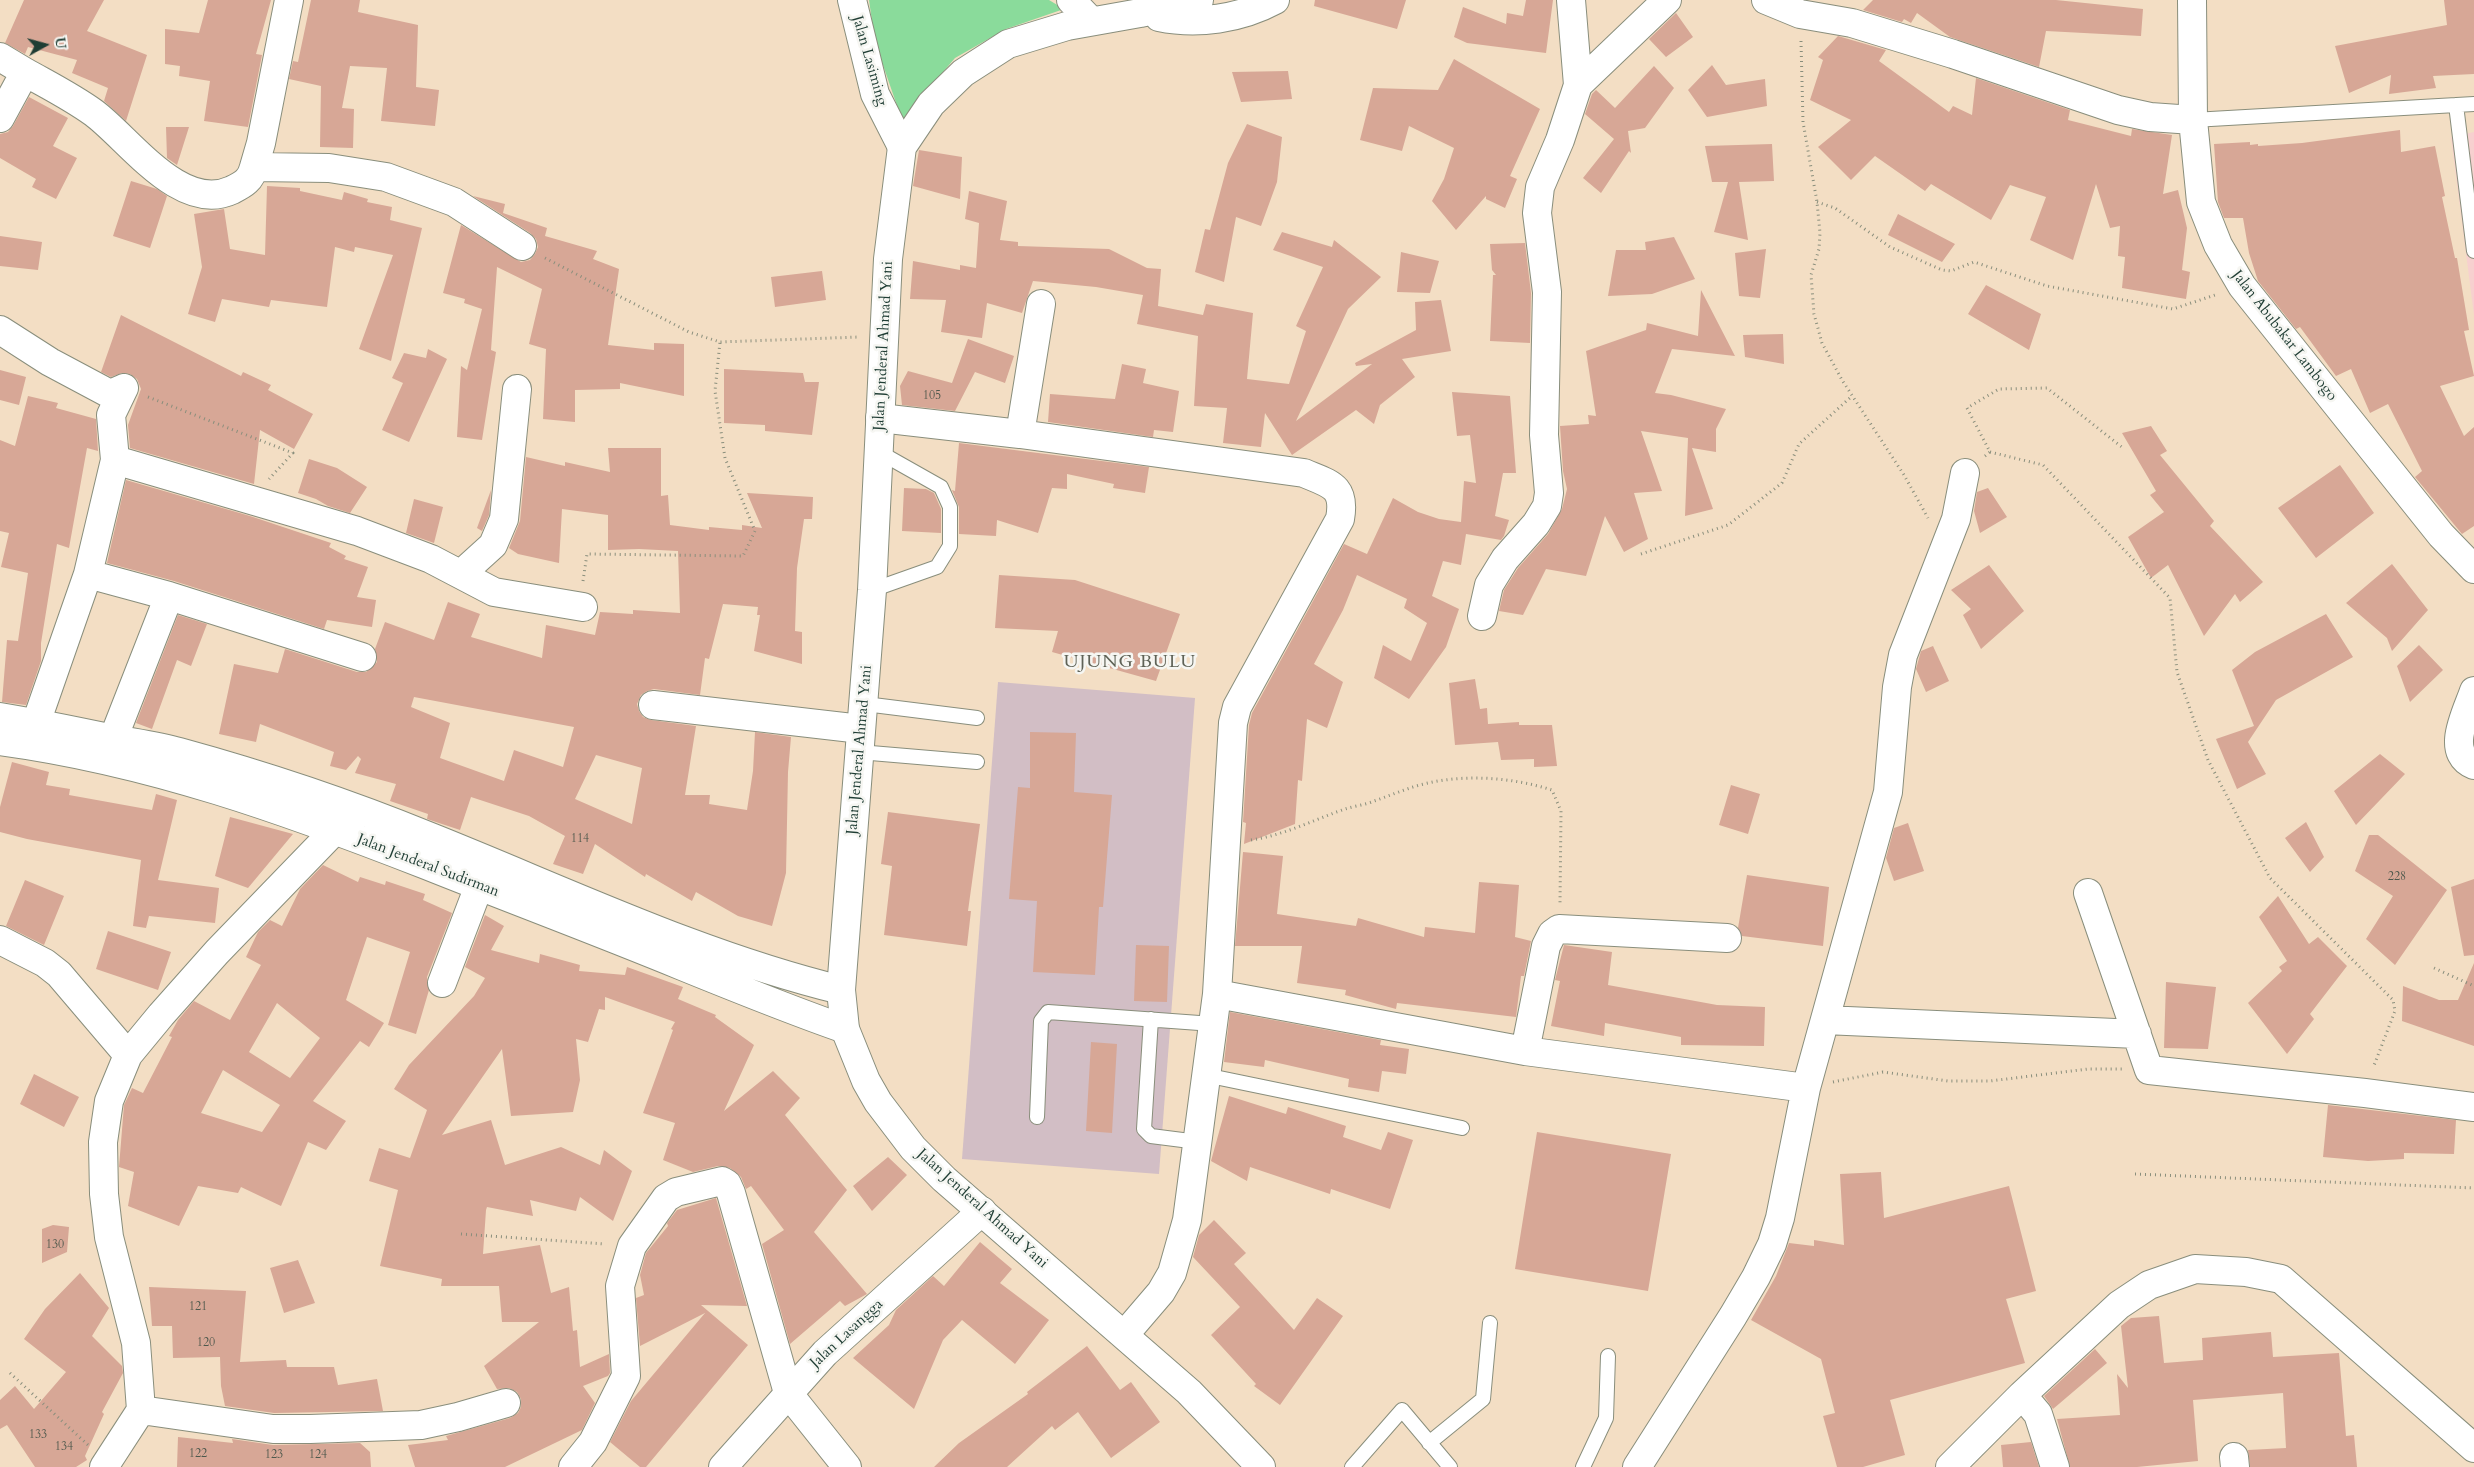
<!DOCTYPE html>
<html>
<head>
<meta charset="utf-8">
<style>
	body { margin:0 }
	#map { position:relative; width:2474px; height:1467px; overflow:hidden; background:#f3dec4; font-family:Cardo,serif }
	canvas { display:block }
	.north { position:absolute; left:20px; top:20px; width:50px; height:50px; -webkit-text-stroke:4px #f6f6f2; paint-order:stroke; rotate:83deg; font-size:14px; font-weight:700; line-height:20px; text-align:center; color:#1f3d34 }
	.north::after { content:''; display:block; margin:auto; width:18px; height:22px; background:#1f3d34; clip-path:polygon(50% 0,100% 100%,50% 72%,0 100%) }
</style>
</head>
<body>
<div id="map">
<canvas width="2474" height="1467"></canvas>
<div class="north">U</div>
</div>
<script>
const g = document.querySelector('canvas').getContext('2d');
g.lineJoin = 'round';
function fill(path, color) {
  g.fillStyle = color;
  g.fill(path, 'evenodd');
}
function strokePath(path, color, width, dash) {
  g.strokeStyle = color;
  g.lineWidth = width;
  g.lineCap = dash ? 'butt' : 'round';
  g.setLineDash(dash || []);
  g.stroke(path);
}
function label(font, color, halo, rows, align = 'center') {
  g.font = font + ' Cardo,serif';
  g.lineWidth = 5;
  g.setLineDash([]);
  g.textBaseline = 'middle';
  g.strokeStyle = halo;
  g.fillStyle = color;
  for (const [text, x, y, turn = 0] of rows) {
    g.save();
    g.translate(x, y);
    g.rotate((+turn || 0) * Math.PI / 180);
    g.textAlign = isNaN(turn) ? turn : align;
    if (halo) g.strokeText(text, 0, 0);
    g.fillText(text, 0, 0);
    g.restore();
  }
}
fill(new Path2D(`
	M2474,132V315L2451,137Z`), '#f7d0cf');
fill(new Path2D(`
	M998,682L1195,698L1159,1174L962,1159Z`), '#d2bec5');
fill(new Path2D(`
	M869,0H1049L1064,9L1006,29L955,58L902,120L875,42Z`), '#8adb9b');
fill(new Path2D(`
	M24,0H104L87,31L147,55L126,121L104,101L108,88L72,73L77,60L28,47L25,54L5,43Z
	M208,0H271L256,54L262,55L248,127L204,121L210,81L179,76L180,66L165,64V29L199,33Z
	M311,0H360L358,12L418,25L416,87L439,90L435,126L381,121L387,68L350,66L342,108L354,109L353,148L320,147L321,86L289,79L293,61L298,62Z
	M1315,0H1406L1397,29L1314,6Z
	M1526,0H1553L1546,53L1467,43L1454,37L1463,7L1506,24L1507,13L1523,16Z
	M1873,0H2056L2143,9L2141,36L2046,31L2039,67L1950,37L1917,13L1911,23L1904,19L1902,22L1863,10Z
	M2444,0H2474V74L2433,76L2436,88L2389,94L2391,75L2349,93L2335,46L2447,25Z
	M1676,13L1693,37L1666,57L1649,39Z
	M1838,36L1886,50L1879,61L1949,112L1953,106L1972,115L1976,78L2070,110L2068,120L2131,136L2132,129L2172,135L2163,194L2178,190L2187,228L2182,270L2190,272L2186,299L2122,288L2125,257L2118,256L2120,226L2110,228L2096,184L2073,260L2030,240L2046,197L2010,185L1991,220L1931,184L1925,191L1875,156L1851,180L1818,147L1851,120L1810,100L1823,60L1818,57Z
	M1454,59L1540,109L1510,176L1517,179L1505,208L1486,199V196L1456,230L1432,201L1444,179L1454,148L1409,126L1402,151L1360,140L1373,88L1438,90Z
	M1712,65L1726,85L1765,79L1767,106L1707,117L1688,90Z
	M1654,66L1674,88L1645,128L1628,131L1631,153L1629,151L1601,193L1583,178L1614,139L1585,114L1592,94L1596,90L1615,108Z
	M1288,71L1292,99L1241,102L1232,72Z
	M29,97L68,118L53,146L77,158L56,199L32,187L36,179L0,158V134L8,132L13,126Z
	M1247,124L1282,137L1277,182L1261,226L1236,217L1224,282L1195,272L1205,229L1210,230L1228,163Z
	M166,127H189L177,165L167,158Z
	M2400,130L2401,152L2435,146L2445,196L2442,197L2455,258H2457L2469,330L2464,331L2474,376L2440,386L2464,436L2474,427V526L2462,534L2415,477L2422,471L2388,404L2370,413L2351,369L2336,376L2300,327L2296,329L2258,281L2249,253L2243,218H2224L2218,202L2214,144L2250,142V145L2258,144V146L2302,143Z
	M1772,144L1774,181L1739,182L1748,240L1714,232L1728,182H1712L1705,146Z
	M919,150L962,157L960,199L913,186Z
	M131,181L157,189L167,196L150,248L113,236Z
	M267,186L300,188V191L342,200L344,192L368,199L367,202L392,207L390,220L422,228L391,361L359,349L393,255L355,247L354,252L335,247L327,307L271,300L269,307L222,299L215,322L188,314L202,267L194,214L224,209L230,249L265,255Z
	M969,191L1007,201L1000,240L1018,242V246L1109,249L1147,268L1161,269L1158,306L1203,315L1206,304L1253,313L1247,379L1289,384L1306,331L1296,326L1323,267L1273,250L1282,232L1332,247L1334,240L1381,277L1348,309L1296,421L1372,364L1356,366L1355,363L1416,330L1415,302L1441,300L1451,351L1402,359L1415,377L1380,405L1374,424L1356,410L1292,455L1265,413L1261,447L1223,443L1227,408L1194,406L1198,336L1137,324L1143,295L1096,287L1033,281L1022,313L987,303L982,338L941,332L946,300L910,299L913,261L960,270V265L976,268L979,223L965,219Z
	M473,196L505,204L503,213L547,228L545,236L597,251L593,259L619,269L608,345L654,350V343L684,344V396L620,383V389L575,390V422L543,419L546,349L529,344L542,289L497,267L491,350L496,352L482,440L457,437L461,366L467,370L482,309L464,303L465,299L443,293L461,225L521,262L530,260L535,254L538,247L536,239L530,233Z
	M1898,214L1955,244L1942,262L1888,235Z
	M0,236L42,242L38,270L0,266Z
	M1674,237L1695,279L1652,294L1608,296L1616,250H1646L1645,242Z
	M1525,243L1531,293L1530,343L1490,341L1493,275H1496L1492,270L1490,244Z
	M1766,249L1760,298L1739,296L1735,253Z
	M1401,252L1439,261L1430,293L1397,292Z
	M822,271L826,300L775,307L771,277Z
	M1986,285L2041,314L2029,350L1968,314Z
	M1701,290L1735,356L1672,349L1655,393L1671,395L1726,409L1716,429V452L1692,448L1713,509L1685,516L1688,438L1641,431L1662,491L1634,493L1648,539L1624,552L1605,516L1586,576L1546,569L1523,615L1499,611L1504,590L1518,568L1548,534L1562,509L1567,489L1563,471L1560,426L1589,424L1588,415L1596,416L1586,351L1646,330L1647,323L1698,336Z
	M121,315L241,376L243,372L271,385L268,390L313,414L294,449L260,430L254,484L130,448L128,425L141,389L137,379L130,374L122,373L111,377L101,372Z
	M1783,334L1784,364L1745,357L1743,335Z
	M968,339L1014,356L1005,383L975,372L955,411L902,405L900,386L908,371L952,383Z
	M428,349L447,359L409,442L382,430L403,383L392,378L404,353L426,358Z
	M1122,364L1146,369L1143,383L1179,391L1173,432L1154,430L1153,437L1048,422L1050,394L1115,399Z
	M724,369L803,373L805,382H819L812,435L765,431V425L724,423Z
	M0,370L26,377L19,405L0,400Z
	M1452,392L1510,396L1516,473H1503L1495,516L1509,520L1504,536L1501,540L1466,534L1461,565L1443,561L1432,596L1459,609L1446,647L1409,699L1374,678L1383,645L1411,661L1427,623L1404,608L1407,599L1357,575L1343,610L1314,664L1343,682L1327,728L1307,719L1302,781L1298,780L1295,824L1244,844L1246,823L1243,822L1249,725L1252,713L1344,544L1367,554L1393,498L1418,512L1439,519L1461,522L1464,481L1476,483L1470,435L1457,436Z
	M28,396L58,403L56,408L96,419L98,451L87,448L69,548L57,544L41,643V661L26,705L2,702L7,640L18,641L28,573L1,567L9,533L0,531V440L15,446Z
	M2151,426L2167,451L2160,455L2214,521L2210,526L2263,582L2240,602L2235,594L2204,636L2168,565L2151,578L2128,537L2164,512L2150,495L2156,491L2122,433Z
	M959,443L1149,467L1145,493L1113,488L1114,484L1067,474V489L1052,488L1038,533L997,520L996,536L959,534V507L952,490L955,491Z
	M608,448H661V496L668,495L670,525L709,530V527L742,530V525L762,528L747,493L813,497L812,519H804L797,568L795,631L802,632V664L754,651L760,615H757L758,607L723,604L709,659L705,658L700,695L654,689L647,691L641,695L637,704L639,711L643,717L651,720L696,726L685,795H710L709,804L747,810L753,771L755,732L791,737L788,772L786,873L772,926L738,916L696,892L692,901L646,874L645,877L595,844L583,874L553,864L565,836L529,816L471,797L460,830L427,819L428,814L390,801L396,784L355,773L361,759L358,756L346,770L330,766L334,752L260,724L256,742L219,734L234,664L278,673L285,649L357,672H366L377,662L375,649L385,622L434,640L448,602L480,614L471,637L542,658L546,625L595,635L600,612L633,614V610L680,613L678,551L639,549L608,550V515L562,509L559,563L518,554L509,548L520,521L526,457L565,466V462L610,472ZM414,697L574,727L563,767L514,750L504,781L440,758L450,723L411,707ZM596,755L642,768L632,824L575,799Z
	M309,459L337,468L367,487L350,513L328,506L316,499L298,493Z
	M2340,465L2374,513L2316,558L2278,508Z
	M126,480L250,516L331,543L329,547L346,556L344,559L368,567L357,597L376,600L372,627L327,620L324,629L174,581L107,563Z
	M904,488L926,489L934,493L941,509V533L902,531Z
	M1988,488L2007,517L1980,533L1974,511L1977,492Z
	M491,490L489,515L482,531L477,528Z
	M414,499L443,507L434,543L406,533Z
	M2392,564L2428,610L2392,651L2387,638L2346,603Z
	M1989,565L2024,611L1981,649L1963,615L1971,609L1951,590Z
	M999,575L1075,580L1180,614L1156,681L1052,652L1058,631L995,628Z
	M2326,614L2353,657L2276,700L2248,742L2266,774L2237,789L2216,739L2254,726L2232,670L2255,652Z
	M178,615L207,624L191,666L177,660L152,729L136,723Z
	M2419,645L2443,670L2410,702L2397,666Z
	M1933,646L1949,681L1926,692L1916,669L1921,651Z
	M1475,679L1480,709L1487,708L1488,724L1519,722V725H1552L1557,766L1534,767V759L1501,760L1498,742L1455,745L1449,683Z
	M1030,732L1076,733L1074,792L1112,795L1103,907H1099L1095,975L1033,972L1037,901L1009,899L1018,787L1030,788Z
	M2380,754L2405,774L2356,825L2334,791Z
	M12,762L49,772L46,785L70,789L69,795L152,810L156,794L177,800L158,880L219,888L215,923L149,916L146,928L133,926L141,860L27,839L0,832V807Z
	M1731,785L1760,794L1748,834L1719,825Z
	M888,812L980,824L968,911H971L967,946L884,935L892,866L881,864Z
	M230,817L293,834L248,888L215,876Z
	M2306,822L2324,857L2310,872L2285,838Z
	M1908,823L1924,871L1894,881L1886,858L1894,828Z
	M2369,835H2378L2447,890L2395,965L2366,939L2393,896L2355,871Z
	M1243,852L1283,856L1277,914L1356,926L1358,918L1424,937L1425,927L1475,933L1479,882L1519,885L1515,937L1531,941L1524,976H1521L1516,1017L1397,1003L1396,1009L1345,995L1346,990L1297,983L1302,946H1235Z
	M323,865L358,882L360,877L385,885L386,881L425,894L423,900L452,913L427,977L429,990L416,1034L388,1025L410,952L367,937L346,1000L384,1023L369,1047L360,1041L313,1101L346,1121L326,1150L308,1142L281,1206L241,1187L238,1193L198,1186L179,1226L128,1206L134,1172L119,1167L124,1105L132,1088L143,1093L172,1037L169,1036L178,1020L194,1001L230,1020L261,965L246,957L258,932L270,920L282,926L300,889ZM277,1003L320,1038L290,1078L249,1052ZM223,1070L280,1105L262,1132L201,1113Z
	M1747,875L1829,887L1823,946L1742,936L1738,928Z
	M2474,879V955L2464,956L2451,887Z
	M25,880L64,896L44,945L6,926Z
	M2278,896L2309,944L2318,937L2347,966L2310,1014L2314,1019L2287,1054L2248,1003L2282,971L2279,967L2287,961L2259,917Z
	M485,915L504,926L491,950L539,963L540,954L580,965L579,971L625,975L627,967L683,987L678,999L716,1015L715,1017L754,1045L724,1111L773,1071L800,1098L785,1115L847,1190L814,1232L867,1294L845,1306L840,1301L790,1344L762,1244L784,1230L751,1186L746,1189L741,1177L730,1168L718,1166L693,1172L663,1160L675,1123L643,1113L673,1030L671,1029L675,1022L605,997V1010L599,1009L588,1042L576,1039L580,1080L573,1112L511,1116L502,1049L442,1135L491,1120L505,1165L561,1147L600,1165L604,1150L632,1171L613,1221L580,1197L576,1211L530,1200L533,1216L487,1207L486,1210L483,1254L540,1245L551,1293L569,1287L573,1331L577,1330L580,1367L609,1354L610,1373L608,1376L583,1386L595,1403L582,1430L505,1467H415L408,1445L448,1440L446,1436L510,1418L518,1413L521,1407V1399L517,1392L509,1388L497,1389L484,1366L539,1322H502L499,1286H441L442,1279L380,1266L398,1190L369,1181L379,1148L410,1158L427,1110L394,1089L409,1065L474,996L485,978L465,967Z
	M108,931L171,952L158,990L96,969Z
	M1136,945L1169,946L1167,1002L1134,1001Z
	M1564,945L1612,952L1608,985L1717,1005L1765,1007L1764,1046L1681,1045V1037L1605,1023L1604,1036L1551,1026L1560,981L1555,980Z
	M2474,963V1046L2402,1021L2403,986L2439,1000H2458Z
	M2166,982L2216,987L2208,1049L2164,1048Z
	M1230,1012L1381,1040L1380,1045L1409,1049L1406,1074L1382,1071L1379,1092L1348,1087L1349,1079L1265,1060L1264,1067L1224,1062Z
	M1091,1042L1117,1044L1112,1133L1086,1131Z
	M34,1074L79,1097L64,1127L20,1104Z
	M1229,1096L1286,1114L1288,1107L1346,1126L1343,1137L1381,1150L1388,1132L1413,1140L1390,1209L1331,1189L1330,1194L1250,1167L1247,1181L1211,1161Z
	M2328,1105L2456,1120L2454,1154L2404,1153V1159L2368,1161L2323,1157Z
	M1537,1132L1671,1154L1648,1291L1515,1269Z
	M888,1157L907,1175L872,1211L853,1186Z
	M1881,1172L1884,1218L2009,1186L2036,1291L2006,1299L2025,1363L1890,1400L1905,1455L1863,1467H1837L1823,1416L1835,1413L1821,1359L1751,1320L1776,1276L1789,1243L1814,1246V1240L1844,1245L1840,1174Z
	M716,1198L747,1306L701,1305L748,1345L646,1467H640L610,1442L631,1401L705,1313L640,1346L636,1298L644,1295L640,1275L646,1253L668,1226L667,1223L677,1210Z
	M1214,1220L1246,1253L1234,1264L1294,1330L1317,1298L1343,1316L1280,1405L1254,1386L1256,1384L1211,1335L1240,1307L1193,1257L1199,1235Z
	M53,1225L69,1227L67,1252L42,1263V1229Z
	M980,1242L1012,1269L1000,1283L1049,1320L1015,1364L962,1320L943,1340L914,1409L853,1358L889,1325L896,1310L933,1276L944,1286Z
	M298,1260L315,1303L284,1313L270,1268Z
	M80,1273L109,1308L92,1336L122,1366L123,1373L102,1412L104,1414L85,1456L87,1460L76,1467H35L7,1425L0,1429V1400L15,1386L34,1409L66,1372L24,1339L45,1309Z
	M149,1287L246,1291L240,1362L286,1360L287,1367H334L338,1385L377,1379L383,1411L274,1413L225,1406L221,1386L220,1357L173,1358L172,1326H152Z
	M2159,1316L2164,1363L2203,1360L2202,1338L2271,1332L2273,1357L2339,1353L2346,1436L2354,1435L2357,1467H2250L2248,1450L2286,1448L2283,1393L2193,1400L2198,1461L2137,1467H2070L2057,1419L2120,1415L2117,1374L2128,1388L2121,1326L2131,1318Z
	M1087,1346L1120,1390L1131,1382L1160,1422L1111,1458L1078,1412L1055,1430L1052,1426L1007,1467H934L959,1443L1028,1394L1027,1392Z
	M2095,1349L2107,1363L2053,1409L2044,1396Z
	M178,1437L233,1443L232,1439L273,1445L360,1443L370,1452L371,1467H177Z
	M2031,1442L2039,1467H2003L2001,1445Z`), '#d7a796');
const service = new Path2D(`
	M2456,105L2474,251
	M2193,120L2474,104
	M872,590L937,567L950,546V507L941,487L879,452
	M865,704L977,718
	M859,752L977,762
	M1151,1019L1144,1129L1151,1136L1198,1142
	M1205,1075L1462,1128
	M1037,1117L1041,1021L1048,1012L1213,1024
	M1429,1443L1483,1399L1490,1323
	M1352,1467L1402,1410L1450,1467
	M1583,1467L1606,1418L1608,1356`);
const minor = new Path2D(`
	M289,0L261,143L254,167L329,168L386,177L454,202L522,246
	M852,0L875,94L902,147
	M1071,0L1091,21
	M1571,0L1578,85
	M1766,0L1800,14L1852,23L1953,54L2118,110L2150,117L2193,120
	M2192,0L2193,120L2201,202L2218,245L2242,286L2441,535L2474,569
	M0,57L25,72L0,118
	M25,72C48,85 72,97 94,113C129,139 181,214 232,190C244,184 251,180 254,167
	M0,330L50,362L110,394L124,388
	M880,418L1020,434L1304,473C1330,484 1346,486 1340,519L1237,707L1233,723L1217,994L1187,1220L1172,1273L1161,1292L1125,1334
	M1020,434L1041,304
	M115,460L357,531L431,559L494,592L583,607
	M88,574L169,596L113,739
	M461,574L493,545L504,519L517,389
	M169,596L362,657
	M1482,616L1489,585L1505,559L1536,524L1547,506L1549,493L1544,435L1547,292L1537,213L1540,187L1560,140L1578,85L1667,0
	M2474,691C2467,712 2444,753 2474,765
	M653,705L861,729
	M36,723L88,574L115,460L111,415L124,388
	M2088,893L2149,1070L2365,1093L2474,1107
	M0,940L45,963L59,974L128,1055
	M442,983L479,886
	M1217,994L1525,1051L1806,1088L1888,792L1897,687L1903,655L1956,519L1965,473
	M1825,1020L2137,1034
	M1525,1051L1546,946L1552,934L1559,929L1727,938
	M2022,1395L2038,1414L2055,1467
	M141,1410L273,1429H310L421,1425L458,1417L506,1403
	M2234,1457L2235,1467
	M104,1467L141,1410L136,1343L109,1237L104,1194L103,1142L109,1101L128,1055L161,1015L217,952L335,830L346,812
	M573,1467L593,1442L626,1376L620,1286L632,1246L666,1198L676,1192L722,1181L727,1184L731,1193L788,1393L847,1467
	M1637,1467L1733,1316L1756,1277L1772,1244L1780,1218L1806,1088
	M1950,1467L2022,1395L2119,1305L2149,1285L2195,1269L2246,1272L2281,1279L2474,1448`);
const tertiary = new Path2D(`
	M723,1467L825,1353L982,1211`);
const secondary = new Path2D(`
	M0,717C38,723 76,731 114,739C135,743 158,746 179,752C263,775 347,803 428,836C564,890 698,955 841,990
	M0,741C149,761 288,811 426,865C511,899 597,931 682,966C736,988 790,1010 845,1029`);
const trunk = new Path2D(`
	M1199,0L1140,13L1067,26L1008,44L963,73L931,104L902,147L888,259L872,590L841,990L845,1029L866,1081L878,1102L913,1148L944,1179L1189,1392L1261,1467
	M1159,17C1197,25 1240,19 1275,0`);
strokePath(service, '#898e7c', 16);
strokePath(minor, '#898e7c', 30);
strokePath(tertiary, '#898e7c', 30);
strokePath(secondary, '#898e7c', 30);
strokePath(trunk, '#898e7c', 30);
strokePath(new Path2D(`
	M1801,41L1803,122L1817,202L1820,233L1819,249L1811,275L1814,314L1822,343L1842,380L1904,475L1928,518
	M1817,202L1835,208L1890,247L1942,270L1951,271L1974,262L2047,286L2173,309L2218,294
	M545,258L689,332L720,342L859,337
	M148,397L293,453L269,479
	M1990,452L2043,465L2170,598L2177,672L2208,760L2270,878L2393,1000L2395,1011L2373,1068
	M1985,456L1990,452L1967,408L1999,389L2047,388L2123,448
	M1641,554L1728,525L1782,483L1799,444L1852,396
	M583,581L587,554L743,556L755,531L725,458L715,391L720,342
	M1251,840C1285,835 1313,820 1345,809C1354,806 1365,805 1374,801C1386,797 1398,792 1410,788C1454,773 1508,776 1552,790L1561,811L1560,903
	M2434,968L2474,986
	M1833,1082L1883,1072L1948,1081H1990L2088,1069H2122
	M2135,1174L2474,1188
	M461,1234L605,1244
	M10,1373L88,1445`), '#898e7c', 3, [1, 4]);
strokePath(service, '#fff', 14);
strokePath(minor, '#fff', 28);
strokePath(tertiary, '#fff', 28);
strokePath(secondary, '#fff', 28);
strokePath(trunk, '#fff', 28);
label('12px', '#4d584c', null, [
	["105",932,396],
	["114",580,839],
	["228",2397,877],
	["130",55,1245],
	["121",198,1307],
	["120",206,1343],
	["133",38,1435],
	["134",64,1447],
	["122",198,1454],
	["123",274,1455],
	["124",318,1455]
]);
label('15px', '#1f3d34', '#f6f6f2', [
	["Jalan Lasiming",869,61,74],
	["Jalan Abubakar Lambogo",2284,336,52],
	["Jalan Jenderal Ahmad Yani",884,346,-87],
	["Jalan Jenderal Ahmad Yani",860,750,-85],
	["Jalan Jenderal Sudirman",428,866,21],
	["Jalan Jenderal Ahmad Yani",982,1209,42],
	["Jalan Lasangga",847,1334,-43]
]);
g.letterSpacing = '1px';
label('18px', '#5f6256', '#f6f6f2', [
	["UJUNG BULU",1130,663]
]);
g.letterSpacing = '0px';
</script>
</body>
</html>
